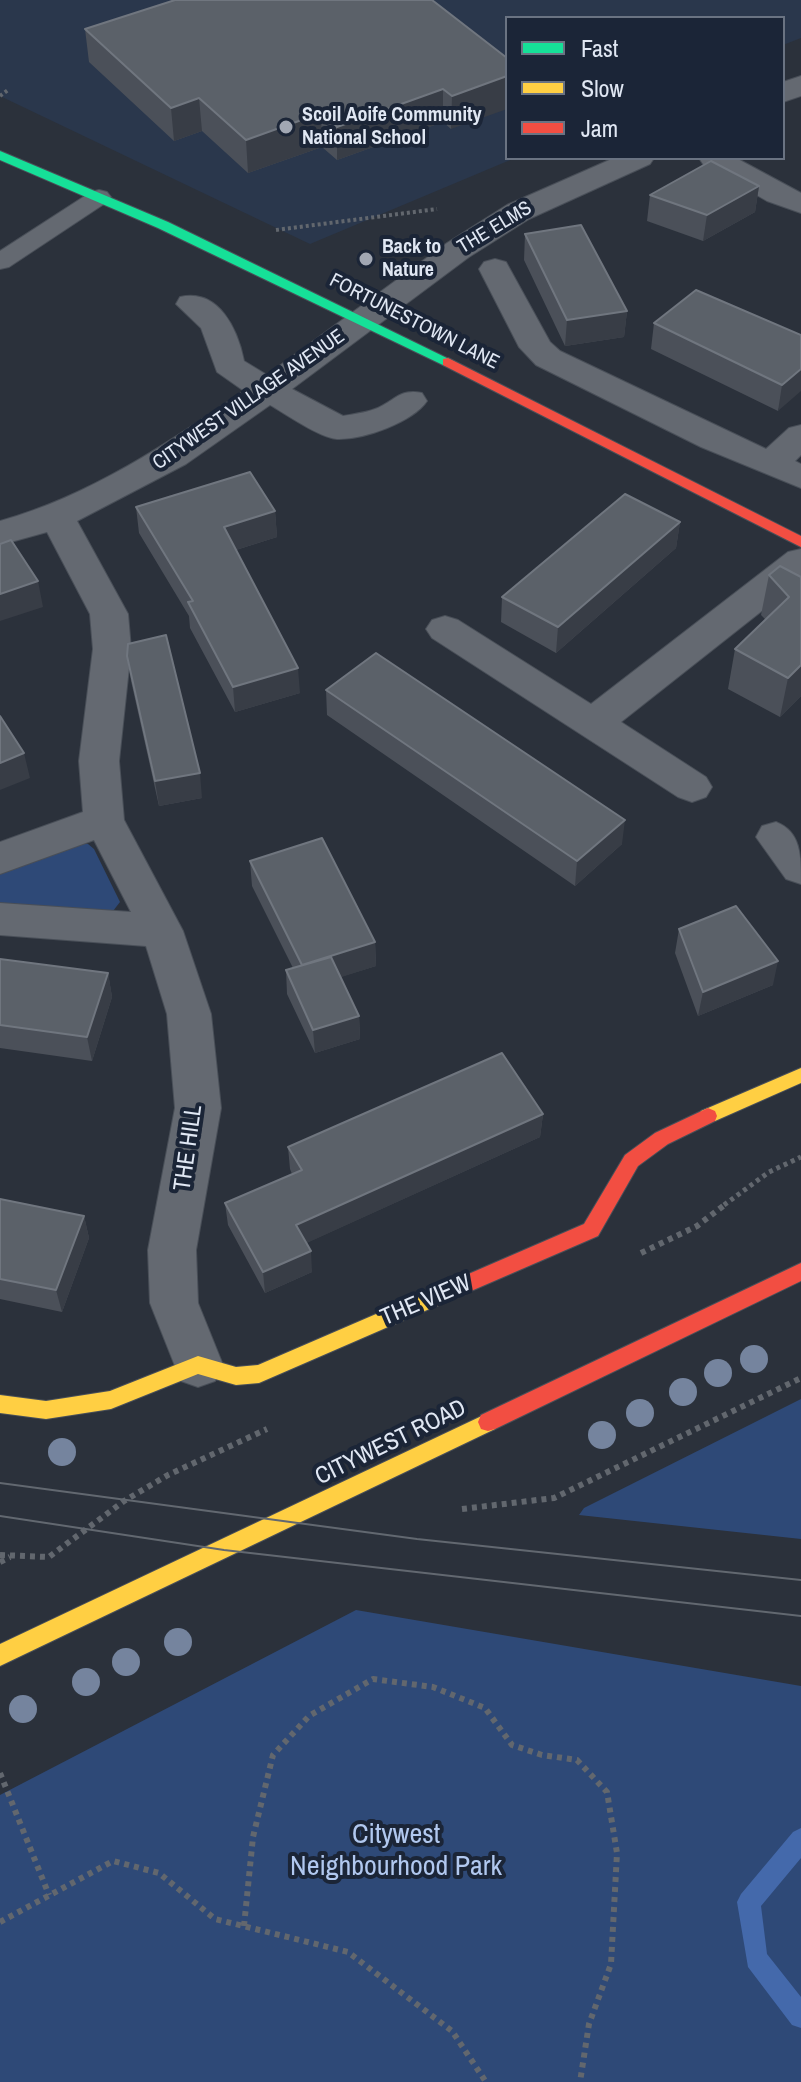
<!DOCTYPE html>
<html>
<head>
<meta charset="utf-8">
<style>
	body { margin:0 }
	#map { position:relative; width:801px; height:2082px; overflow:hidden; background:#2b313b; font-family:"Archivo Narrow",sans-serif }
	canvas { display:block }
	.legend { position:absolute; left:505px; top:16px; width:280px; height:144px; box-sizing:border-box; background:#1b2537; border:2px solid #6a7382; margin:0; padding:10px 14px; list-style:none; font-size:24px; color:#e0e7f3 }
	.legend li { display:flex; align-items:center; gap:16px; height:40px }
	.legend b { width:40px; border:2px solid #6a7382 }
</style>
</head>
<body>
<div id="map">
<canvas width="801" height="2082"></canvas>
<ul class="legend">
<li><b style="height:10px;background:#16e098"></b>Fast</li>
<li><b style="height:10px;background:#ffcf43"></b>Slow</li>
<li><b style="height:10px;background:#f24e42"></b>Jam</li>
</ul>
</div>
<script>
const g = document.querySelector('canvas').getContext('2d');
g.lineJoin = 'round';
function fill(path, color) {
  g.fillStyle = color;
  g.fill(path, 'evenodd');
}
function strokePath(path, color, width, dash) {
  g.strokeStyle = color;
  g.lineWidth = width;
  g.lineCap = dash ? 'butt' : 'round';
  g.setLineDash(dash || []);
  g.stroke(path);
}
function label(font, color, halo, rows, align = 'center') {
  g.font = font + ' "Archivo Narrow",sans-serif';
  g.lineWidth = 8;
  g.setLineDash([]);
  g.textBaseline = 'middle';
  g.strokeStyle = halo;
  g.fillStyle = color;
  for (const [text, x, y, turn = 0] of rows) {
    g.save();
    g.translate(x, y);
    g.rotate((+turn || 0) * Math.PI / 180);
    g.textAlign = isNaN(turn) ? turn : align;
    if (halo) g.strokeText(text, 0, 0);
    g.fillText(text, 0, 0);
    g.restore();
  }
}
fill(new Path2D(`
	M0,0H801V38L783,45V18H507V158H515L310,244L0,96Z`), '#2a374c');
fill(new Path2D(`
	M78,844H88L94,849L120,902L113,911L0,904V870Z
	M801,1399V1539L579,1515L584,1508Z
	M356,1610L801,1686V2082H0V1795Z`), '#2e4977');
fill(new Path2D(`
	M801,1828V1858L761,1906L767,1954L801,1997V2028L792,2025L748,1967L737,1902L741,1894L793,1832Z`), '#4469ab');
const lane = new Path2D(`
	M99,190L107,192L111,197L107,202L9,267L0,269V251L91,192Z`);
const street = new Path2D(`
	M801,76V96L783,102V82Z
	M614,158H654L650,164L529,219L469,257L292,389L343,416C353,414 365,413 375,409C394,402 399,388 422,393L427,401C413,422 363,440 337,439C320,438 286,414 270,405L186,464L77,521L128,614L131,649L119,761L124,820L183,931L211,1014L221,1108L196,1250L198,1303L223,1365L215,1381L198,1387L181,1381L150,1303L148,1250L175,1108L167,1014L146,946L0,935V903L131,912L94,840L0,874V842L83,812L79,761L93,649L90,614L47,532L0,545V521C90,496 168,443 244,391L217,372L201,328L176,304L180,297C219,288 238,330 244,361L267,375L447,243L507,205Z
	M699,158H736L801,193V213L767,201L703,164Z
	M495,259L506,262L550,342L560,351L766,449L789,428L801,425V455L795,461L801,464V488L701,447L536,365L519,347L479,269L484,262Z
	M801,549V580L621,722L706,777L712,787L706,797L692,802L678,797L432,638L426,629L432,620L445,616L458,620L591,704L788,552Z
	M776,822C801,832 801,855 801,884L786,879L756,837L762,826Z`);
const fast = new Path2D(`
	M0,151L168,222L455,362L448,366L443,365L158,228L0,160Z`);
const slow = new Path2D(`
	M801,1068V1083L715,1121H701L699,1116L701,1111Z
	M434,1289L441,1292L444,1298L441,1304L259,1383L236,1385L198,1374L111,1409L46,1419L0,1413V1395L46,1401L110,1391L198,1356L236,1367L258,1365Z
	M488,1413L495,1415L498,1422L495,1429L0,1666V1644Z`);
const jam = new Path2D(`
	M448,358L801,536V547L443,365V359Z
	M708,1108L715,1111L717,1116L715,1121L668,1144L638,1166L598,1236L441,1304L434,1307L427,1304L424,1298L427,1292L584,1224L625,1155L655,1133Z
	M801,1263V1281L495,1429L488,1431L481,1429L478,1422L481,1415Z`);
strokePath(lane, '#494f58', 2);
strokePath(street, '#494f58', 2);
strokePath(fast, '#494f58', 2);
strokePath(slow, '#494f58', 2);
strokePath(jam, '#494f58', 2);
strokePath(new Path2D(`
	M0,96L8,90
	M276,230L437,209`), '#62676e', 4, [3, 3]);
strokePath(new Path2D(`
	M724,1205L769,1172L801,1157`), '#62676e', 5, [4, 4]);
strokePath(new Path2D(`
	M641,1253L697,1226L727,1203
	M462,1509L554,1498L801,1378
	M0,1555L49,1557L124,1501L168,1475L267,1429
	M0,1562L10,1557
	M0,1773L49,1895
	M0,1922L113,1861L159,1873L215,1919L348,1952L452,2031L486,2082
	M244,1926L253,1837L273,1755L309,1716L373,1679L433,1687L485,1708L512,1745L542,1755L577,1760L607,1792L617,1853L611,1964L589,2024L580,2082`), '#62676e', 6, [5, 5]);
fill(lane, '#646971');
fill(street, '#646971');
fill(fast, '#16e098');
fill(slow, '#ffcf43');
fill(jam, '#f24e42');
strokePath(new Path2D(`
	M0,1483L417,1539L801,1580
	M0,1516L224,1550L801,1616`), '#626870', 2);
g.fillStyle = '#75849e';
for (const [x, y] of [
	[754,1359],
	[718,1373],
	[683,1392],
	[640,1413],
	[602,1435],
	[62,1452],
	[178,1642],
	[126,1662],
	[86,1682],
	[23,1709]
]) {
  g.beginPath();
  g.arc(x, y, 14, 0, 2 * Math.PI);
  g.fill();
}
fill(new Path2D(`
	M85,29L507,58L451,129L443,122L337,160L322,147L248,173L202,131L174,141L89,62Z
	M759,186L755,212L703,241L647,221L650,195Z
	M525,234L627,311L624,337L565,346L524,260Z
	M654,323L801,335L778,411L651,349Z
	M136,507L275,511L277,537L236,550L300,693L235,712L190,628L189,616L139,533Z
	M680,522L676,548L556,653L501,622L502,597Z
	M769,575L801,577V696L780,717L728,689L735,649L766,620L761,615Z
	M127,656L202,798L159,806L131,681Z
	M326,690L622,844L575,886L327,715Z
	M250,861L375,942L376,966L340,977L359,1016L360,1039L315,1053L287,994L286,970L293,968L252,886Z
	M679,929L773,985L698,1016L675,953Z
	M0,959L108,973L112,997L92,1061L0,1048Z
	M543,1114L540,1137L306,1243L312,1272L265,1293L228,1225L225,1203L292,1174L290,1169L288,1147Z
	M0,1199L84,1216L89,1238L62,1312L0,1299Z`), '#4b5059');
fill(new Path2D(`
	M507,76V109L451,129L452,96Z
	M443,89V122L337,160V127Z
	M199,98L202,131L174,141L171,108Z
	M321,113L322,147L248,173L246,140Z
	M759,186L755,212L703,241L707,215Z
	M627,311L624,337L565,346L567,320Z
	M801,369V391L778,411L782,385Z
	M275,511L277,537L226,553L224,527Z
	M680,522L676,548L556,653L558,627Z
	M38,581L43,607L0,621V594Z
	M801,665V696L780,717L788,678Z
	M298,668L300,693L235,712L233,687Z
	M24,753L30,778L0,790V763Z
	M200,773L202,798L159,806L155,781Z
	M625,820L622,844L575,886L577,861Z
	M375,942L376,966L304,989L302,965Z
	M778,961L773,985L698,1016L703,992Z
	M108,973L112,997L92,1061L87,1037Z
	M359,1016L360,1039L315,1053L313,1030Z
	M543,1114L540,1137L298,1247L296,1225Z
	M84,1216L89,1238L62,1312L56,1290Z
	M311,1251L312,1272L265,1293L263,1272Z`), '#383d46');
const building = new Path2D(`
	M175,0H432L507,58V76L452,96L443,89L337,127L321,113L246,140L199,98L171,108L85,29Z
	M711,161L759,186L707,215L650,195Z
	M581,225L627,311L567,320L525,234Z
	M696,290L801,335V369L782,385L654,323Z
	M250,472L275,511L224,527L298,668L233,687L188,602L193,601L136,507Z
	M625,494L680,522L558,627L502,597Z
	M11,540L38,581L0,594V544Z
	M780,566L801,577V665L788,678L735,649L789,597L769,575Z
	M166,635L200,773L155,781L127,656L128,644Z
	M376,653L625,820L577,861L326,690Z
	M0,716L24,753L0,763Z
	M322,838L375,942L302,965L250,861Z
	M736,906L778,961L703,992L679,929Z
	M331,957L359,1016L313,1030L286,970Z
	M0,959L108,973L87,1037L0,1025Z
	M502,1053L543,1114L296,1225L311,1251L263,1272L225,1203L302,1170L288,1147Z
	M0,1199L84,1216L56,1290L0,1279Z`);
fill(building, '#5b6169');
strokePath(building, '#70767f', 2);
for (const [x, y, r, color] of [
	[286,127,8,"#a1a7b3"],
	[366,259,8,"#a1a7b3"]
]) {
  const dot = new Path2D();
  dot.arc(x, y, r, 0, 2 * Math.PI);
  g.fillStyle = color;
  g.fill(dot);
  strokePath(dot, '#1b2537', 3);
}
label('bold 20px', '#e0e7f3', '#1b2537', [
	["Scoil Aoife Community",302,116],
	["National School",302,139],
	["Back to",382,248],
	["Nature",382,271]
], 'left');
label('20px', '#e0e7f3', '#1b2537', [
	["THE ELMS",495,228,-31],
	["FORTUNESTOWN LANE",414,322,27],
	["CITYWEST VILLAGE AVENUE",249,400,-35]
]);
label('24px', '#e0e7f3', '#1b2537', [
	["THE HILL",189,1148,-82],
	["THE VIEW",426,1301,-23],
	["CITYWEST ROAD",391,1443,-26]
]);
label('28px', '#b1c8ef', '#1b2537', [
	["Citywest",396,1835],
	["Neighbourhood Park",396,1867]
]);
</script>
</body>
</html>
